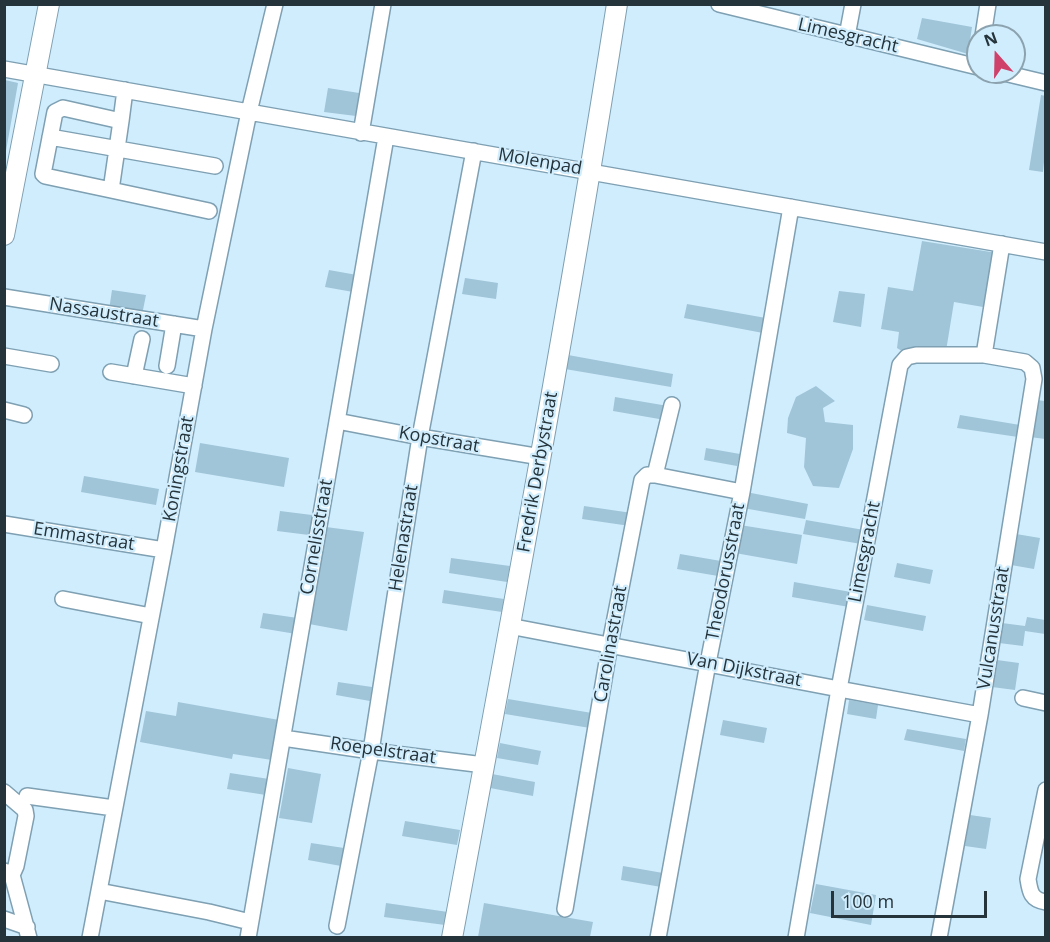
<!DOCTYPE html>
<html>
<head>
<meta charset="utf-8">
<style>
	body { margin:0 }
	#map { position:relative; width:1050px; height:942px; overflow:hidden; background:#d0edfd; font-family:"Open Sans",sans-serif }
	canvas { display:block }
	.frame { position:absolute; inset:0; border:6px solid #25333a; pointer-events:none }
	.north { position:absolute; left:966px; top:24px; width:60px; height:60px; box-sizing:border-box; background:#d0edfd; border:2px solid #8ca3af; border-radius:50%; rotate:340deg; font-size:16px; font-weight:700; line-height:24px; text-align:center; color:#25333a }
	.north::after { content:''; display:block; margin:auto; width:21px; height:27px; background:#cf406a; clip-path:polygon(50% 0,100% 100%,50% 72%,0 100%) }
	.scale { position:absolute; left:831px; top:891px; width:156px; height:27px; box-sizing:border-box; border:3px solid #25333a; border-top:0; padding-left:8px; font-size:18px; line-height:21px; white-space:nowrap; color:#25333a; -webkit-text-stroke:4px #d0edfd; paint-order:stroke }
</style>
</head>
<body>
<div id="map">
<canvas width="1050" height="942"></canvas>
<div class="frame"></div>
<div class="north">N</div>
<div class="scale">100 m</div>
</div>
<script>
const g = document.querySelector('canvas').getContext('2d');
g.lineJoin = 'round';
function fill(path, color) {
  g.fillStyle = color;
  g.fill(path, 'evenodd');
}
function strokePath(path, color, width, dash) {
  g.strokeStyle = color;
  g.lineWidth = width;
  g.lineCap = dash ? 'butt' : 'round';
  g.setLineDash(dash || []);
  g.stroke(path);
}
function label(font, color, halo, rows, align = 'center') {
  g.font = font + ' "Open Sans",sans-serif';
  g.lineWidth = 4.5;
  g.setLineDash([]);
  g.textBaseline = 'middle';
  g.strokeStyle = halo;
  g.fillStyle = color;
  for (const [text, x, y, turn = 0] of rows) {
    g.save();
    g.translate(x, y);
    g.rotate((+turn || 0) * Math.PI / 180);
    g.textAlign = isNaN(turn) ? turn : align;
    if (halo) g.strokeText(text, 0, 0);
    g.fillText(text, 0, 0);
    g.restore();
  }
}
fill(new Path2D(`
	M922,18L972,27L968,54L917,39Z
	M5,80L18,83L6,151H4Z
	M328,88L359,93L356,116L324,112Z
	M1041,95L1046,96L1045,152L1043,172L1029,170Z
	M922,241L997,253L989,308L954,302L946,351L905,353L897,348L899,332L881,329L888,287L913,291Z
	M329,270L357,275L353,292L325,287Z
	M465,278L498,283L496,299L462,294Z
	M112,290L146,295L142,315L109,310Z
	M839,291L865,294L861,327L833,322Z
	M687,304L766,318L763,333L684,318Z
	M568,355L673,374L671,387L565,369Z
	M816,386L835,401L823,408L825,422L853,425V449L839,488L813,486L804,467L806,438L787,433L788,418L796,397Z
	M615,397L668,406L665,420L613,411Z
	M1036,400L1045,401V439L1030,437Z
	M960,415L1020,425L1018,437L957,428Z
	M200,443L289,458L284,487L195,472Z
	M706,448L740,454L737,466L704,460Z
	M84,476L159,489L156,505L81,492Z
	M746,492L808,504L805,519L743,508Z
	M584,506L632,513L630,526L582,519Z
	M280,511L320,516L317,536L277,531Z
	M806,520L864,530L861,544L803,534Z
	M740,525L802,535L797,564L735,553Z
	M326,527L364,532L347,631L309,624Z
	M1016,534L1040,538L1034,569L1011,565Z
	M680,554L721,561L718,576L677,569Z
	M451,558L510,566L507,582L449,573Z
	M897,563L933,570L930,584L894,577Z
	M794,582L851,592L849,607L792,597Z
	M444,590L504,599L502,612L442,603Z
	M867,605L926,616L923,631L864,620Z
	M263,613L298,618L296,634L260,628Z
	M1027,617L1045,620V634L1025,631L1023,646L999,643L1002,623L1025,626Z
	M997,660L1019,663L1015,690L992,687Z
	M338,682L372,687L370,701L336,695Z
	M508,699L592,713L590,728L505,714Z
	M849,700L878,705L876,719L847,714Z
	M178,702L279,720L272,760L233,754L232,759L140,742L146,711L176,716Z
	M723,720L767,728L764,743L720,735Z
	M907,729L966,739L964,751L904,740Z
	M500,743L541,751L538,765L497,758Z
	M288,768L321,774L312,823L279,818Z
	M230,773L269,779L266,795L227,789Z
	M492,774L535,782L533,796L490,788Z
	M970,815L991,818L986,849L965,846Z
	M405,821L460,830L457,845L402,836Z
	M311,843L344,848L341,866L308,860Z
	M623,866L663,873L661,887L621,880Z
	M816,884L876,895L871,925L810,913Z
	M386,903L448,912L445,925L384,917Z
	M484,903L593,922L590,937H478Z`), '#a0c5d8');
const minor = new Path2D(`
	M719,4L978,67
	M847,36L853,4
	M983,36L988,4
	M4,69L1046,252
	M1000,72L1046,83
	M63,108L121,121L111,190L45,176L43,174L55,112Z
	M121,121L125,90
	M361,133L383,4
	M50,137L215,166
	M111,190L209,211
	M4,297L204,329
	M984,355L1002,244
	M4,356L51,364
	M167,366L174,324
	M111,372L194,386
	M134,376L142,339
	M4,410L24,415
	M337,421L420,437L541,457
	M655,475L672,405
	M4,524L164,550
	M63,599L151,616
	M509,626L839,689L980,715
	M1023,698L1046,703
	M283,738L371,751L484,765
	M1046,790L1028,879C1030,892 1031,900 1046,902
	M4,792L25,810L26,816L16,866L12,875L4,871
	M27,796L114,808
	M12,875L29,938
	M99,891L209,912L250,922
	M565,909L610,644L642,480L647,475H655L742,492
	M4,919L27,927
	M337,926L371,751L420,437L474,151
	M90,938L164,550L204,329L249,112L275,4
	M248,938L386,137
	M658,938L708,663L742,492L791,207
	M796,938L839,689L900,365L907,357L916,355H984L1025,362L1032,368L1034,379L980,715L939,938`);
const major = new Path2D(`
	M4,235L49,4
	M452,938C510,627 568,317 617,4`);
strokePath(minor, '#7ea0b2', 18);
strokePath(major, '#7ea0b2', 22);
strokePath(minor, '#fff', 15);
strokePath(major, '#fff', 20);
label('18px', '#25333a', '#d0edfd', [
	["Limesgracht",848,36,13],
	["Molenpad",540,162,10],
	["Nassaustraat",104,313,9],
	["Kopstraat",439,440,10],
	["Koningstraat",179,469,-80],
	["Fredrik Derbystraat",538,472,-80],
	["Emmastraat",84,537,9],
	["Cornelisstraat",317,537,-80],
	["Helenastraat",404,538,-81],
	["Limesgracht",865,552,-79],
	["Theodorusstraat",726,572,-79],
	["Vulcanusstraat",994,628,-81],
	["Carolinastraat",611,644,-80],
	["Van Dijkstraat",744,670,11],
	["Roepelstraat",383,751,8]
]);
</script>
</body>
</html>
